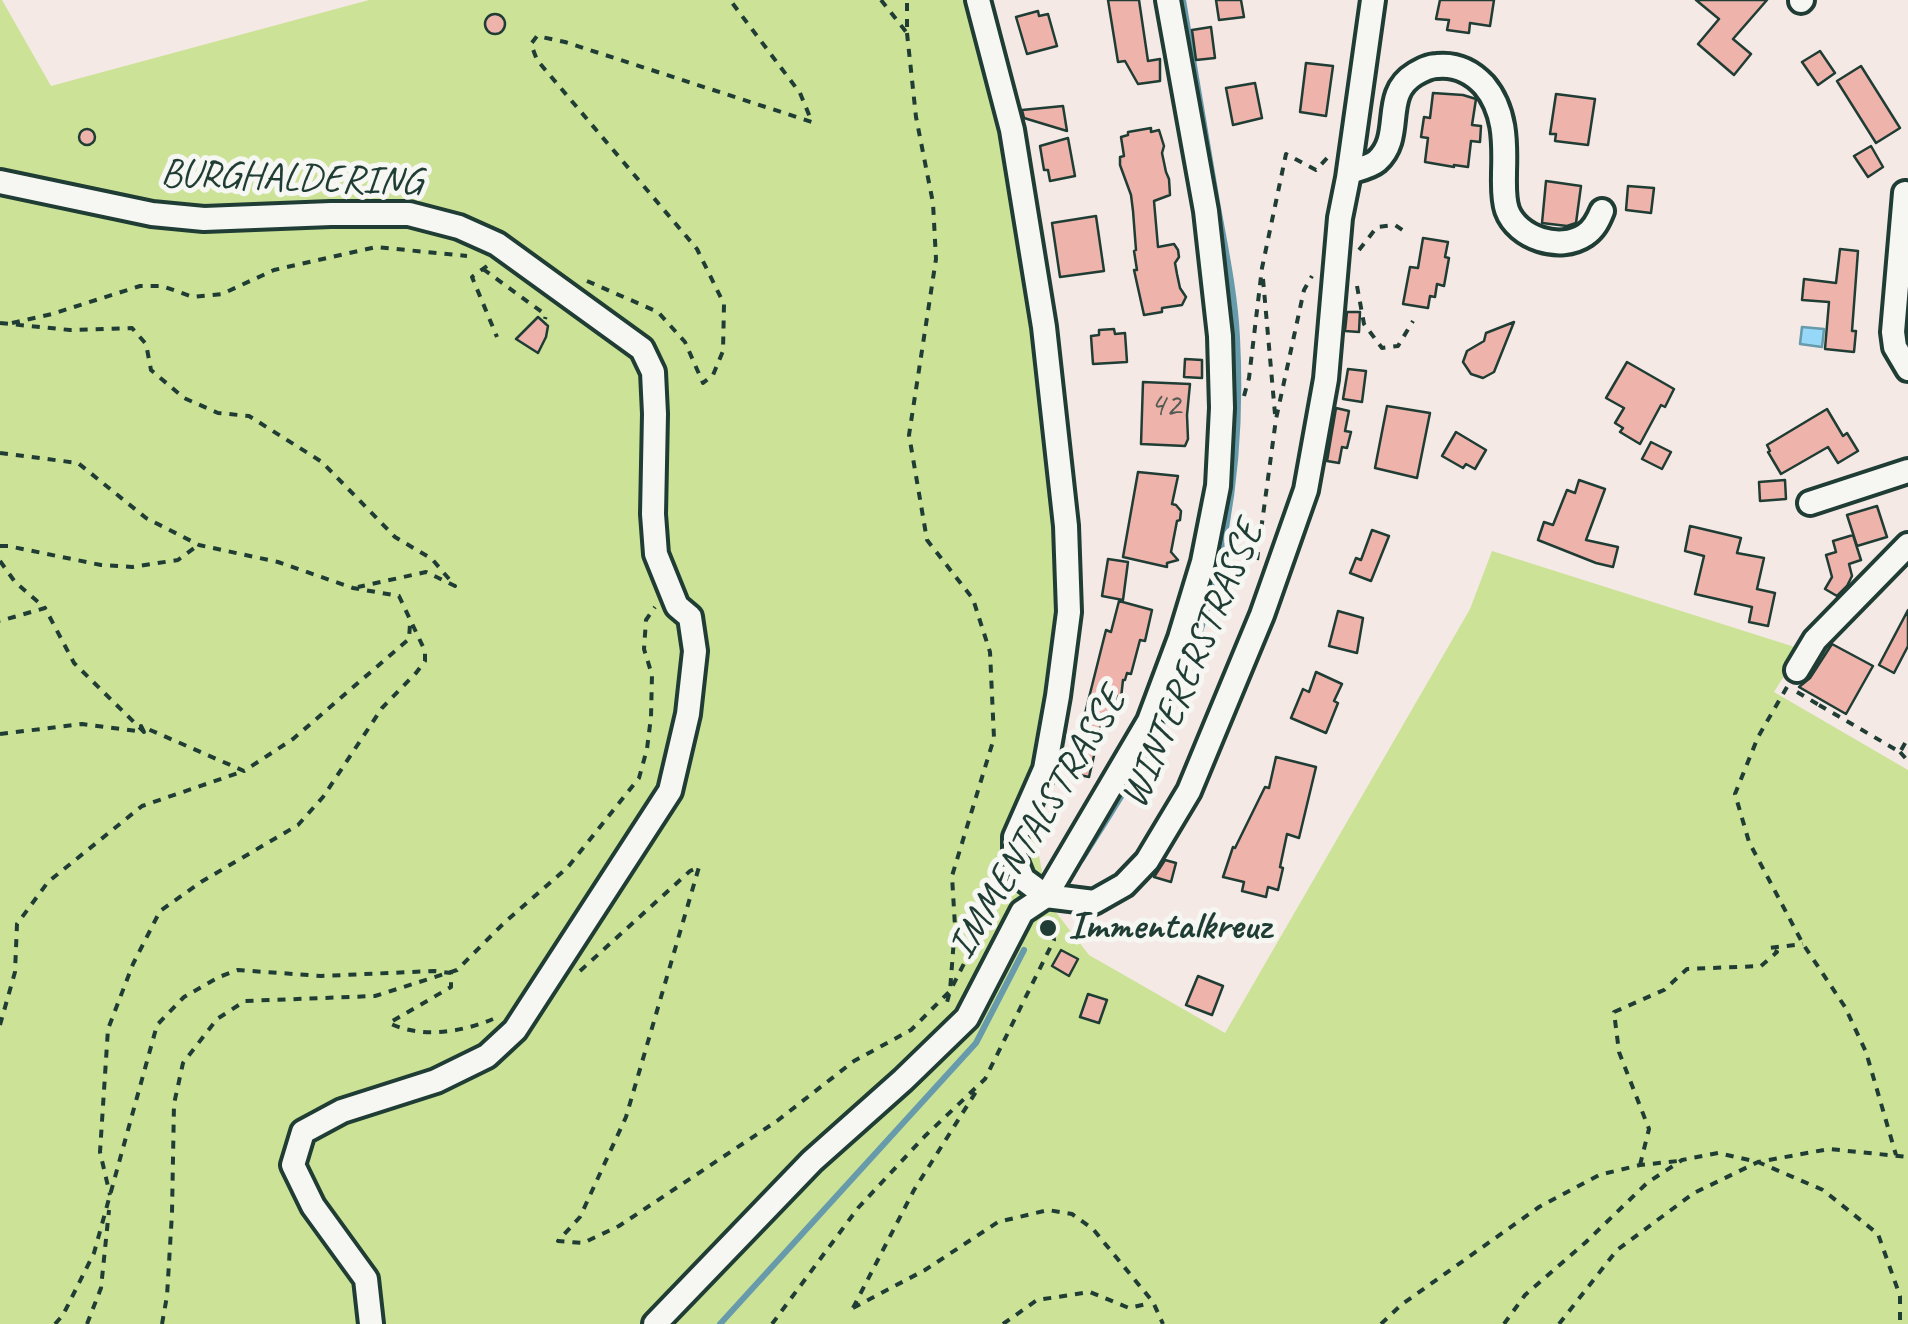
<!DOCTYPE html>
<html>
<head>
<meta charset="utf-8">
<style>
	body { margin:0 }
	canvas { display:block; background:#f4e9e4 }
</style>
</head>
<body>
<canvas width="1908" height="1324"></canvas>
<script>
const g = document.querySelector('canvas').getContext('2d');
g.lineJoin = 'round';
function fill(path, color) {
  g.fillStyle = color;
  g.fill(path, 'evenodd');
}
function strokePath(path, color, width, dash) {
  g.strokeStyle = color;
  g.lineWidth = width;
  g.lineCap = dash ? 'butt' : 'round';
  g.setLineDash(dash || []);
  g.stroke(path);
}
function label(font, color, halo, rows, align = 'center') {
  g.font = font + ' Caveat,sans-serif';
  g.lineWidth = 10;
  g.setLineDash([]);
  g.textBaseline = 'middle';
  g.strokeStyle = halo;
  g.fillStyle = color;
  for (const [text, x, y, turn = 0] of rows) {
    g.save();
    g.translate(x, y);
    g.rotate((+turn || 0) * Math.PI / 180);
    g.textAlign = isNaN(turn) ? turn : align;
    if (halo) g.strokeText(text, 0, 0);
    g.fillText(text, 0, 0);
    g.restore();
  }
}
fill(new Path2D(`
	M0,0H2L51,86L369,0H980L1075,524L1070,696L1035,835L1048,902L1089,955L1225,1033L1470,609L1492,551L1801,649L1774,692L1908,770V1324H0Z`), '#cce297');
const water = new Path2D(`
	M1802,327L1824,329L1822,347L1800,344Z`);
fill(water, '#97d8f8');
strokePath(water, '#679aaa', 2.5);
strokePath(new Path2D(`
	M1082,859C1121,797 1162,735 1188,666C1228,561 1243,450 1237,338C1235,293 1225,247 1217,202C1206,135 1194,67 1183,0
	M720,1324L976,1043L1024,950`), '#679aaa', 6);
const building = new Path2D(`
	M1108,0H1139L1148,61L1160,59V81L1138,84L1125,61L1118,62Z
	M1216,0H1241L1244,17L1219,20Z
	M1440,0H1494L1490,26L1470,23L1469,33L1447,30L1449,20L1436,19Z
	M1696,0H1767L1733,39L1751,54L1734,75L1698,44L1719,19Z
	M1038,11L1039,16L1048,14L1057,46L1027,54L1016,17Z
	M485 24a10 10 0 1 1 20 0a10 10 0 1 1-20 0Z
	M1211,27L1215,58L1196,60L1192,30Z
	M1820,51L1835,73L1818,85L1802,62Z
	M1306,63L1333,66L1326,116L1300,112Z
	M1861,66L1900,128L1876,143L1837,81Z
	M1255,83L1262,118L1233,125L1226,88Z
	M1433,93L1463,95L1476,99L1472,125L1481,126L1480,142L1471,141L1468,167L1454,165V167L1425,162L1428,138L1421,137L1424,117L1430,118Z
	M1556,94L1595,99L1588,145L1555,141L1556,134H1550Z
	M1063,106L1067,131L1024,118L1022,110Z
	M1151,128V132L1159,130L1164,146L1162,153L1166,172L1169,179L1170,195L1154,201L1158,247L1174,244L1178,250L1179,257L1175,263L1177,274L1180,288L1186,297L1182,305L1162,308V312L1144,315L1134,270H1137L1134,251L1136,250L1133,211L1131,195L1120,165V157L1124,156L1121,137L1128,135V132Z
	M79 137a8 8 0 1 1 16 0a8 8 0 1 1-16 0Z
	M1068,138L1075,176L1050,181L1048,170H1044L1040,146Z
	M1871,146L1883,167L1868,177L1854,156Z
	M1546,181L1581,186L1576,223L1567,226L1542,223Z
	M1628,186L1654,188L1651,213L1626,210Z
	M1096,216L1104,271L1060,277L1052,223Z
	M1423,238L1448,242L1445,257L1449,258L1444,286L1437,284L1435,297L1430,296L1428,308L1403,304L1410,267L1418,268Z
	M1840,249L1858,251L1852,331H1856L1854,352L1825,349L1829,302L1802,300L1804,279L1836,283Z
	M1347,312H1360L1359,332L1345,331Z
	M538,317L548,326L546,337L538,353L516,339Z
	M1514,322L1494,372L1483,378L1471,374L1463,362L1467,351L1484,341L1486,333Z
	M1114,329L1115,334L1125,333L1127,362L1093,364L1091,336L1099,335V330Z
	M1185,359L1202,360V378L1184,377Z
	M1627,362L1674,389L1665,407L1661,405L1640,444L1620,432L1623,428L1615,423L1624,408L1606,398Z
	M1348,369L1366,371L1362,402L1343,399Z
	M1143,382L1190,384L1187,415L1188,439L1185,446L1141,444Z
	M1387,406L1430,413L1417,478L1375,468Z
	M1336,408L1349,411L1345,431L1351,432L1347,448L1342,447L1339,463L1327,461Z
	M1827,409L1843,436L1847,433L1858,451L1838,463L1828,447L1781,474L1768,452L1770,451L1767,445Z
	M1456,432L1486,450L1475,469L1466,464L1463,468L1442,456Z
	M1651,442L1671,452L1662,469L1642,459Z
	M1138,472L1178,476L1172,504L1176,505L1181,511L1180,520L1177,521L1171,552L1178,560L1167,563V567L1123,557Z
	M1579,480L1605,489L1586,540L1618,547L1613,567L1596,563L1538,540L1544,522L1553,525L1567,490L1575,493Z
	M1785,480L1786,499L1760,501L1759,482Z
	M1877,506L1887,537L1857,546L1847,515Z
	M1690,526L1741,538L1737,553L1764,558L1757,589L1775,593L1768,626L1749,622L1752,607L1695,594L1704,556L1685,551Z
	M1372,530L1389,536L1371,581L1350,573L1356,558L1361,560Z
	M1853,535L1861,560L1849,564L1852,576L1847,586L1837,596L1825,589L1832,577L1826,555L1836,552L1833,541Z
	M1108,559L1128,562L1123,600L1102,596Z
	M1119,601L1152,610L1145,641L1140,640L1131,674L1127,673L1125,680H1123L1121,698L1116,696L1112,715L1104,713L1089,777L1070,773L1106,630L1111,632Z
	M1908,610V646L1894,673L1879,665Z
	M1338,611L1363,618L1357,653L1329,646Z
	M1832,644L1873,666L1846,714L1799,687L1810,678Z
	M1316,672L1342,684L1334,701L1338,703L1326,733L1291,718L1303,689L1309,692Z
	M1276,757L1316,767L1299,838L1287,834L1280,867L1283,868L1278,890L1268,887L1266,897L1242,891L1244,882L1223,877L1233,847L1235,848L1265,787L1269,788Z
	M1165,860L1176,863L1171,882L1154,877Z
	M1061,950L1078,959L1069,976L1052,966Z
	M1198,976L1223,986L1212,1015L1186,1005Z
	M1088,994L1107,1000L1099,1023L1080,1017Z`);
fill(building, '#eeb3ab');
strokePath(building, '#1f3d34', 2.5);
const minor = new Path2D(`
	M978,0L1012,130L1044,327L1066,526L1069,612L1058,696L1045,769L1015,837V859L1023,879L1046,896L1094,902L1124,885L1147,861L1189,791L1262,615L1306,490L1326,379L1340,218L1348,178L1373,0
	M1801,1L1802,0
	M1349,172C1358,169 1370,167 1377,161C1405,136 1380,95 1415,74C1422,70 1429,66 1437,66C1456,64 1471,71 1484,85C1505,110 1505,141 1504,172C1504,185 1503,198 1507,210C1517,238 1560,252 1585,235C1594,229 1598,221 1602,211
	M0,182L152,214L204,219L331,214H409L459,227L497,244L642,349L653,372L655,414L653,514L656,554L677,606L690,617L695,651L688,714L670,791L515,1030L487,1056L436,1081L342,1111L303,1132L293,1165L313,1206L366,1279L371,1324
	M1905,193L1893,332L1895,347L1908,369
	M1810,503L1908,471
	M1797,670L1815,640L1908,545
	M655,1324L812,1161L903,1080L967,1018L1022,912L1046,896L1149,721L1180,638L1203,562L1218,486L1222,408L1220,336L1206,211L1168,0`);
strokePath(minor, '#1f3d34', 30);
strokePath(new Path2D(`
	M881,0L907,33V0
	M907,33L916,117L933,203L936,259L909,435L927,540L973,599L990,652L994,738L952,876L955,926L950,991L946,1006
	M1359,250L1377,227L1395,225L1407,233
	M487,266L472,277L497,337
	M483,269L546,315L545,319
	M1263,279L1275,414
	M587,281L658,312L685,342L703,383L713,375L723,351L724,304L697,249L537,60L531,44L537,36L565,42L812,122L800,93L730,0
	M1357,286L1364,324L1382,348L1398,346L1413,321
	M0,323L70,330L132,328L146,344L151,370L184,398L218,413L249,416L322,462L395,537L432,559L455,586L426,572L358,587
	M12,323L52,314L140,286H162L193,297L222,294L274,270L376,247L467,256
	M1244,396L1249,378L1262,268L1286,154L1316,170L1329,156
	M0,453L78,463L146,518L199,545L278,562L353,588L399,596L425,651V661L416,673L382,708L323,797L298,825L201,882L160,911L133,964L108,1029L100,1152L110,1195
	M0,546H8L101,565L132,567L178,560L197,546
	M1257,560L1276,419L1304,290L1312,276
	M0,561L15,582L45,608L0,621
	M1787,687L1758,737L1735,794L1749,842L1803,944L1845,1007L1866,1052L1896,1155
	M1797,692L1819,705L1822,700
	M1819,705L1900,752L1908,738
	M144,732L141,726L244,771L293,739L409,639L410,624
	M0,734L82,724L144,732L74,663L45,608
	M1900,752L1908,761
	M580,971L690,871L699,867L626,1117L580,1217L558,1241L583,1243L619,1226L777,1121L854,1061L911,1030L950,991L972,948L978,925L995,910H1000
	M0,1025L15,972L17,924L48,882L142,806L244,771
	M1640,1165L1649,1129L1619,1052L1614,1012L1664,990L1687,969L1761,966L1777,952L1769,948L1803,944
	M853,1308L925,1270L998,1222L1048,1210L1072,1214L1093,1229L1153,1302L1163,1324
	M853,1308L914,1190L979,1087
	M55,1324L63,1315L94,1253L157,1025L184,997L219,977L238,970L321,976L434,971L451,973V987L389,1023C421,1039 462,1032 493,1019
	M87,1324L101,1288L109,1210
	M162,1324L167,1296L172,1213L174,1104L183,1063L217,1019L245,1001L375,996L457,970L504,923L568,867L639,778L647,749L651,717L652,675L644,649L646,620L655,607
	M772,1324L858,1208L925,1136L985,1079L1054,940L1050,916
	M1003,1324L1037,1300L1090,1292L1129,1308L1151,1303
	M1381,1324L1401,1305L1539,1207L1599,1175L1640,1165L1678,1161
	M1504,1324L1525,1295L1586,1242L1647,1183L1682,1160L1718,1153L1758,1162L1823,1190L1878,1234L1900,1296V1324
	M1559,1324L1617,1250L1694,1193L1758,1162L1829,1149L1908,1157`), '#1f3d34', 4, [8, 8]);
strokePath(minor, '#f6f6f2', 22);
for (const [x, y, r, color] of [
	[1048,928,10,"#1f3d34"]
]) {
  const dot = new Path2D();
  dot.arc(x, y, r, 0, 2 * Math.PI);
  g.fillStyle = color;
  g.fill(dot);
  strokePath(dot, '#f6f6f2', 4);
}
label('35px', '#535a52', null, [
	["42",1165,406]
]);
label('40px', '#1f3d34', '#f6f6f2', [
	["BURGHALDERING",291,179,2],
	["WINTERERSTRASSE",1193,665,-67],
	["IMMENTALSTRASSE",1038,824,-59]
]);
label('bold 40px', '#1f3d34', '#f6f6f2', [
	["Immentalkreuz",1068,928]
], 'left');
</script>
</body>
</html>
